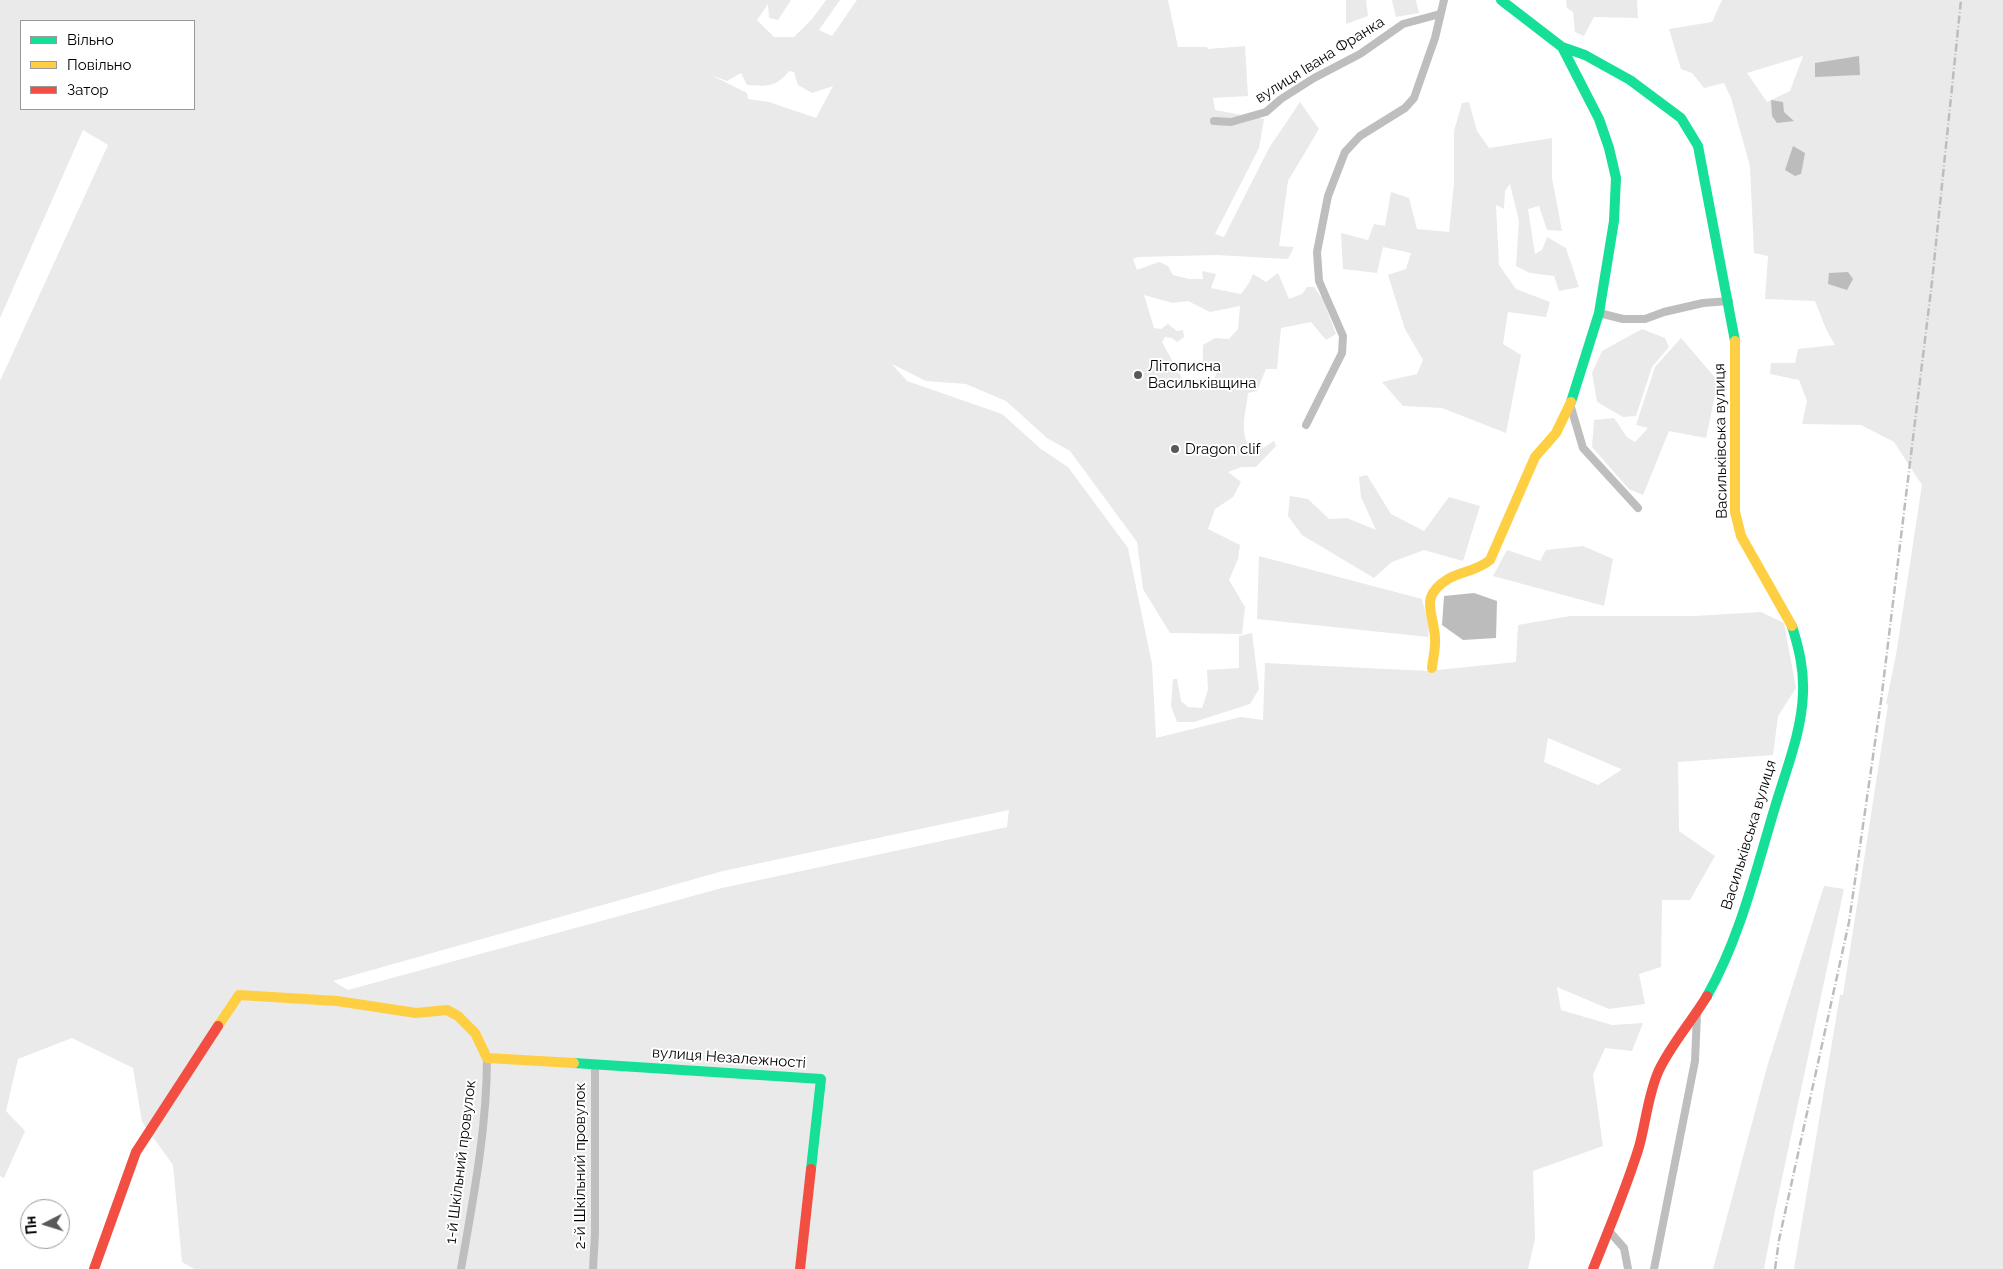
<!DOCTYPE html>
<html>
<head>
<meta charset="utf-8">
<style>
	body { margin:0 }
	#map { position:relative; width:2003px; height:1269px; overflow:hidden; background:#fff; font-family:Raleway,sans-serif }
	canvas { display:block }
	.legend { position:absolute; left:20px; top:20px; width:175px; height:90px; box-sizing:border-box; background:#fff; border:1px solid #999; margin:0; padding:6px 9px; list-style:none; font-size:15px; color:#000 }
	.legend li { display:flex; align-items:center; gap:10px; height:25px }
	.legend b { width:25px; border:1px solid #999 }
	.north { position:absolute; left:20px; top:1199px; width:50px; height:50px; box-sizing:border-box; background:#fff; border:1px solid #999; border-radius:50%; rotate:265deg; font-size:14px; font-weight:700; line-height:20px; text-align:center; color:#000 }
	.north::after { content:''; display:block; margin:auto; width:18px; height:22px; background:#595959; clip-path:polygon(50% 0,100% 100%,50% 72%,0 100%) }
</style>
</head>
<body>
<div id="map">
<canvas width="2003" height="1269"></canvas>
<ul class="legend">
<li><b style="height:6px;background:#16e098"></b>Вільно</li>
<li><b style="height:6px;background:#ffcf43"></b>Повільно</li>
<li><b style="height:6px;background:#f24e42"></b>Затор</li>
</ul>
<div class="north">Пн</div>
</div>
<script>
const g = document.querySelector('canvas').getContext('2d');
g.lineJoin = 'round';
function fill(path, color) {
  g.fillStyle = color;
  g.fill(path, 'evenodd');
}
function strokePath(path, color, width, dash) {
  g.strokeStyle = color;
  g.lineWidth = width;
  g.lineCap = dash ? 'butt' : 'round';
  g.setLineDash(dash || []);
  g.stroke(path);
}
function label(font, color, halo, rows, align = 'center') {
  g.font = font + ' Raleway,sans-serif';
  g.lineWidth = 4;
  g.setLineDash([]);
  g.textBaseline = 'middle';
  g.strokeStyle = halo;
  g.fillStyle = color;
  for (const [text, x, y, turn = 0] of rows) {
    g.save();
    g.translate(x, y);
    g.rotate((+turn || 0) * Math.PI / 180);
    g.textAlign = isNaN(turn) ? turn : align;
    if (halo) g.strokeText(text, 0, 0);
    g.fillText(text, 0, 0);
    g.restore();
  }
}
fill(new Path2D(`
	M0,0H791L778,20L769,18L768,4L757,20L774,37H794L812,19L826,0H840L819,30L832,36L857,0H1168L1178,47H1207L1208,49L1245,46L1248,96L1213,98L1215,110L1264,119L1259,148L1215,234L1224,237L1269,148L1300,102L1319,129L1288,181L1279,246L1294,247L1288,259L1216,255L1138,257L1133,259L1137,270L1159,262L1168,266L1173,275L1189,279H1203L1202,271L1216,274L1211,288L1241,294L1249,283L1253,274L1266,282L1278,273L1289,299L1302,294L1307,287H1314L1323,300L1336,334L1326,340L1311,322L1281,328L1277,369H1266L1257,391L1248,393C1246,413 1238,434 1252,451L1263,448L1274,441L1276,446L1256,467H1242L1228,472L1241,482L1233,497L1215,509L1208,529L1240,545L1238,559L1229,580L1245,607L1242,634L1170,633L1143,589L1137,542L1070,451L1047,438L1006,401L966,384L926,381L892,364L907,381L1002,414L1041,449L1068,467L1128,548L1152,664L1156,738L1241,717L1263,720L1265,663L1428,671L1516,662L1518,625L1570,616H1694L1761,612L1784,623L1796,688L1778,716L1773,755L1678,762L1679,831L1715,856L1690,900H1662L1661,967L1639,974L1645,1004L1609,1009L1557,987L1561,1010L1612,1025L1643,1023L1632,1051L1605,1048L1593,1075L1603,1146L1533,1171L1535,1239L1528,1269H194L182,1262L173,1165L142,1122L133,1068L72,1038L18,1059L6,1111L25,1131L4,1178L0,1176V381L108,145L83,130L0,318ZM21,21H194V109H21ZM789,71L794,72L798,85L812,93L833,86L816,118L769,102L748,99L747,93L711,75L727,81L741,73L747,85C768,86 775,88 789,71ZM1144,295L1173,303L1188,301L1210,312L1240,306L1238,329L1229,339L1215,338L1203,345V364L1216,367V375L1214,379L1200,378L1187,387L1162,342L1165,337L1172,338L1177,342L1184,337L1183,330L1177,331L1168,324L1161,329L1154,328ZM1548,738L1621,769V770L1598,785L1544,762ZM1009,810L1007,827L722,888L348,990L333,981L723,871Z
	M1346,0H1366L1368,16L1346,24Z
	M1392,0H1416L1419,13L1396,17Z
	M1566,0H1637L1638,18L1594,17L1584,36L1575,32L1573,12L1567,8Z
	M1722,0H2003V1269H1794L1840,995H1843L1888,705L1886,704L1896,655L1922,485L1894,442L1861,425L1802,424L1807,401L1799,380L1770,374L1771,363H1795L1798,349L1835,345L1826,329L1815,301L1765,299L1768,256L1754,253L1750,166L1731,98L1724,83L1704,88L1692,73L1681,69L1669,29L1712,22ZM1803,56L1790,91L1767,102L1747,73Z
	M1469,102L1477,131L1489,148L1552,138V178L1562,231L1547,230L1539,206L1528,209L1535,254L1542,250L1547,237L1566,248L1579,287L1559,291L1554,276L1530,273L1516,266L1519,221L1510,184L1505,191L1504,209L1496,205L1499,265L1516,289L1550,302L1546,317L1508,312L1503,344L1521,355L1506,433L1442,408L1403,406L1382,382L1417,374L1423,360L1405,329L1388,275L1406,269L1411,253L1383,247L1377,273L1343,269L1341,233L1368,240L1374,224L1385,226L1391,192L1409,198L1417,229L1449,232L1454,183V131L1462,103Z
	M1642,329L1665,338L1669,347L1652,367L1636,416L1623,417L1597,402L1592,373L1602,351Z
	M1681,338L1718,381L1706,438L1669,431L1643,495L1629,489L1592,447L1594,420L1614,418L1627,437L1635,442L1648,428L1636,425L1655,367Z
	M1367,475L1391,514L1424,531L1449,497L1480,506L1463,561L1424,550L1392,562L1374,578L1302,535L1288,516L1290,496L1308,499L1329,519L1347,518L1376,530L1361,497L1359,477Z
	M1583,546L1613,559L1604,606L1493,576L1507,550L1540,561L1546,550Z
	M1259,556L1422,599L1429,628L1428,637L1257,619Z
	M1252,633L1259,689L1250,704L1194,722H1177L1171,706L1173,679H1177L1181,701L1188,707L1202,708L1208,690L1207,670L1239,668V636Z
	M1824,886L1844,889L1775,1211L1764,1269H1713L1767,1067Z`), '#eaeaea');
fill(new Path2D(`
	M1859,56L1860,75L1815,77V63Z
	M1771,100L1783,102L1784,112L1794,121L1777,123L1772,116Z
	M1793,146L1805,153L1801,174L1795,176L1785,170Z
	M1848,272L1853,279L1847,290L1828,284L1829,273Z
	M1474,593L1497,601L1496,638L1463,640L1442,625L1444,596Z`), '#bcbcbc');
strokePath(new Path2D(`
	M1214,121L1231,122L1266,112L1281,99L1314,78L1360,54L1403,24L1440,14
	M1599,313L1623,319H1645L1664,312L1703,303L1729,301
	M1570,404L1583,448L1638,508
	M1306,425L1342,353L1343,336L1319,281L1317,252L1328,196L1345,152L1360,136L1405,108L1414,98L1435,38L1444,0
	M1608,1230L1624,1248L1628,1269
	M461,1269C473,1200 487,1128 487,1058
	M593,1269L595,1233V1064
	M1654,1269L1695,1061L1697,1013`), '#bebebe', 8);
strokePath(new Path2D(`
	M1501,0L1562,47L1585,55L1630,80L1681,118L1698,146L1735,341
	M1562,47L1599,119L1609,148L1616,178L1614,221L1599,313L1571,402
	M1707,996C1740,938 1756,870 1775,807C1786,770 1802,731 1803,693C1804,669 1799,649 1792,626
	M574,1063L821,1079L811,1169`), '#16e098', 10);
strokePath(new Path2D(`
	M1735,341V512L1741,536L1792,626
	M1432,668C1433,658 1436,647 1435,637C1433,611 1419,597 1448,579C1462,571 1477,571 1490,560L1535,457L1556,433L1571,402
	M218,1026L239,995L337,1001L416,1013L447,1010L458,1016L475,1033L487,1058L574,1063`), '#ffcf43', 10);
strokePath(new Path2D(`
	M94,1269L136,1152L218,1026
	M800,1269L811,1169
	M1593,1269C1609,1229 1626,1189 1639,1147C1646,1122 1648,1094 1659,1070C1672,1043 1692,1021 1707,996`), '#f24e42', 10);
strokePath(new Path2D(`
	M1775,1269L1779,1240L1849,922L1881,701L1932,282L1961,0`), '#bdbdbd', 2.5, [8, 2.5, 1, 2.5]);
for (const [x, y, r, color] of [
	[1138,375,5,"#595959"],
	[1175,449,5,"#595959"]
]) {
  const dot = new Path2D();
  dot.arc(x, y, r, 0, 2 * Math.PI);
  g.fillStyle = color;
  g.fill(dot);
  strokePath(dot, '#fff', 2);
}
label('15px', '#000', '#fff', [
	["вулиця Івана Франка",1320,60,-32],
	["Васильківська вулиця",1721,441,-91],
	["Васильківська вулиця",1749,835,-73],
	["вулиця Незалежності",729,1058,4],
	["1-й Шкільний провулок",461,1162,-83],
	["2-й Шкільний провулок",580,1166,-90]
]);
label('15px', '#000', '#fff', [
	["Літописна",1148,366],
	["Васильківщина",1148,383],
	["Dragon clif",1185,449]
], 'left');
</script>
</body>
</html>
